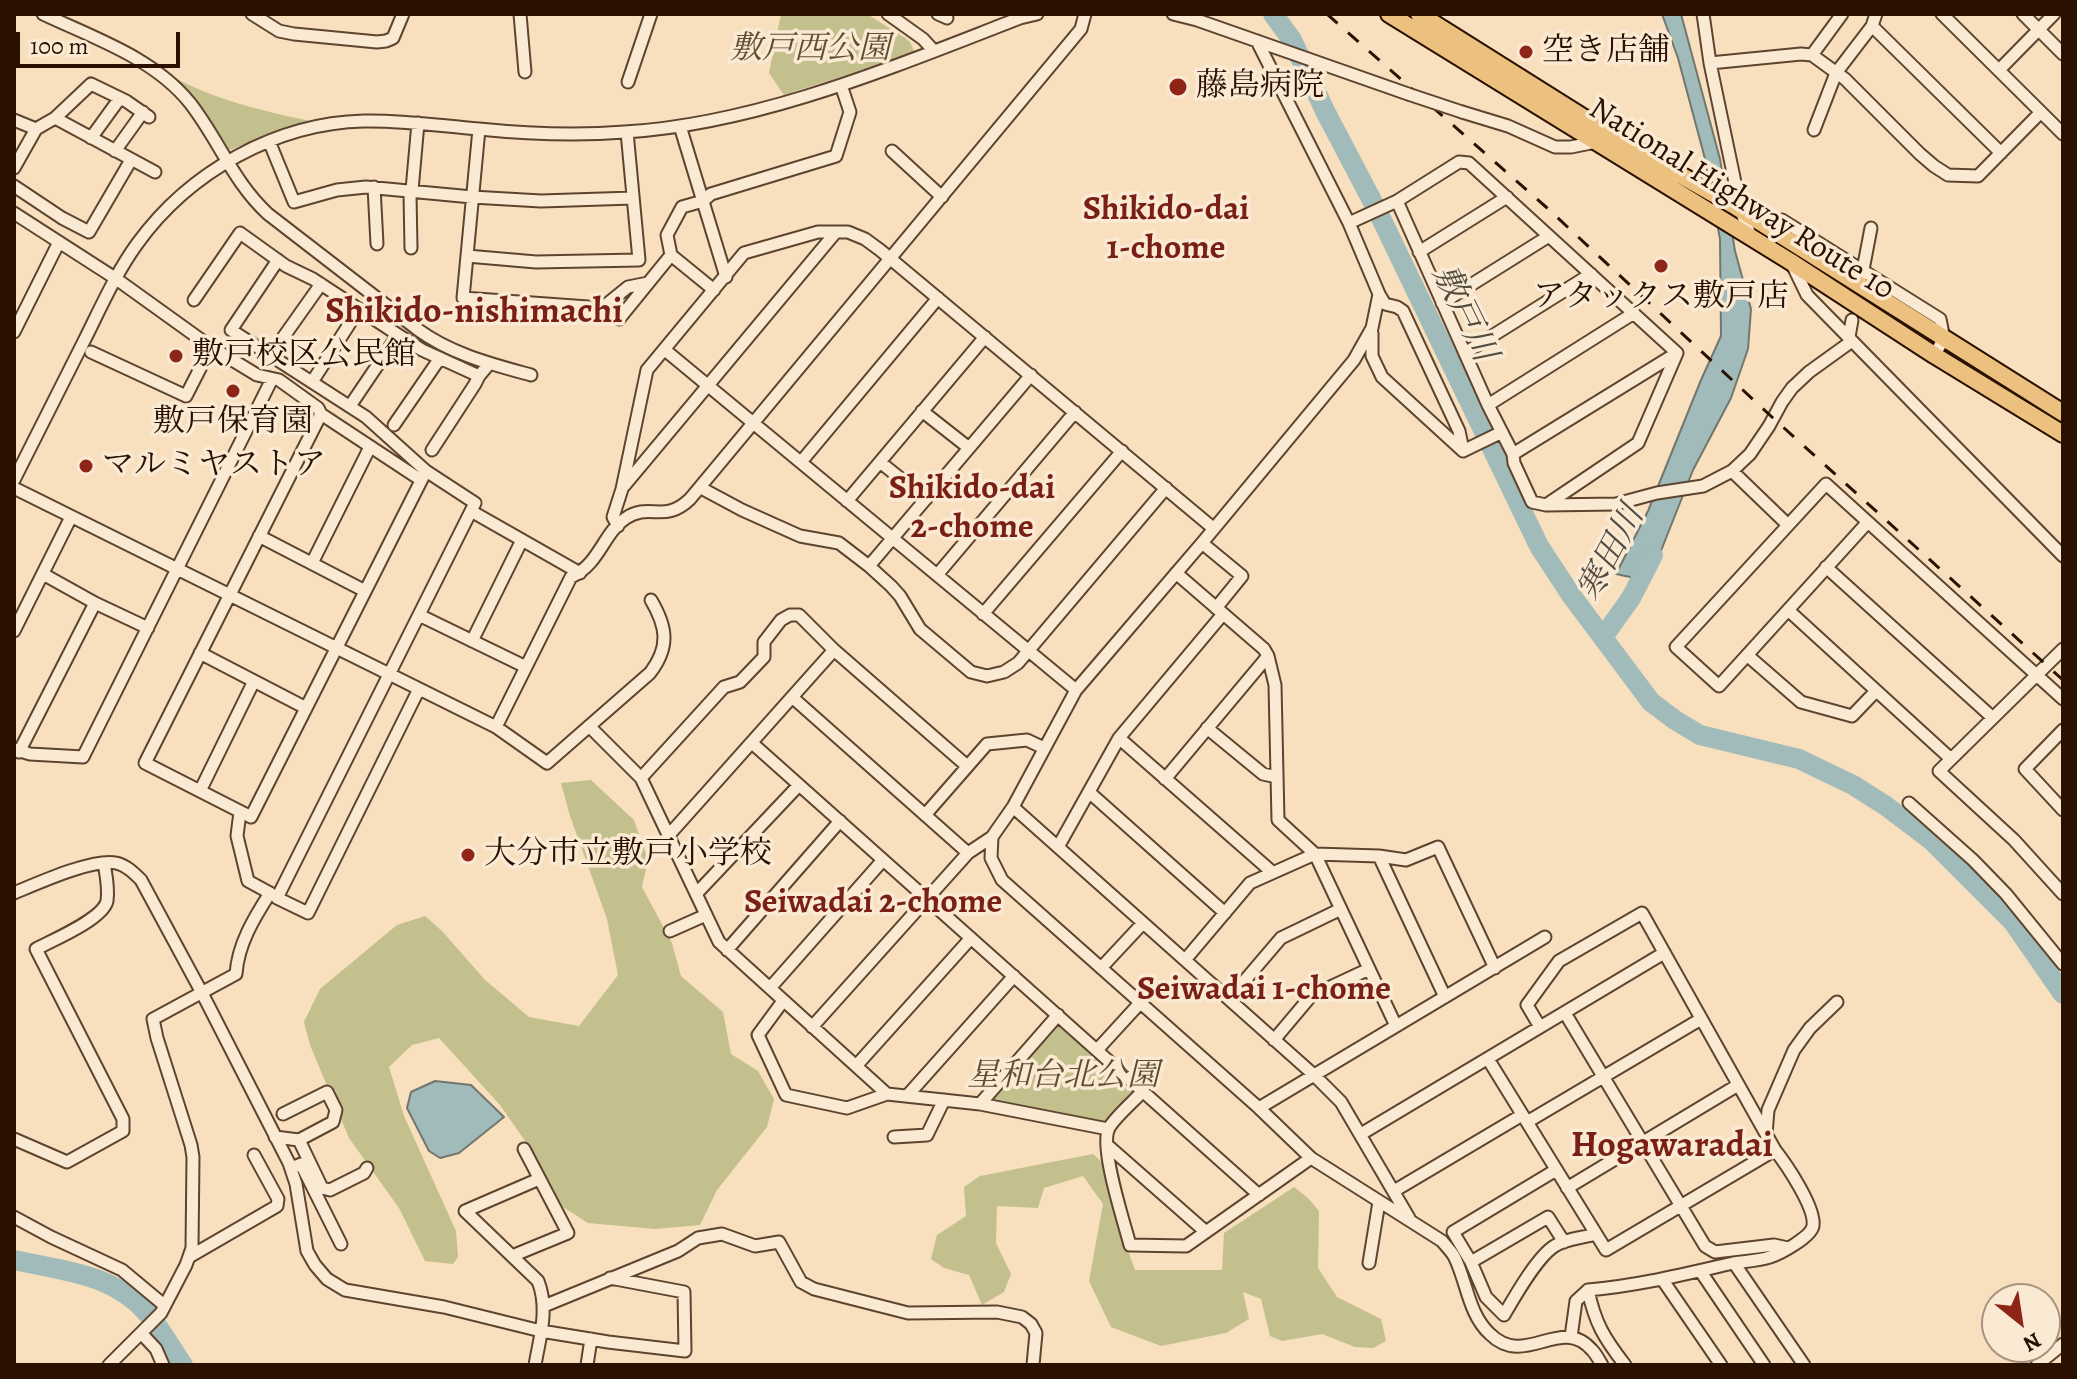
<!DOCTYPE html>
<html>
<head>
<meta charset="utf-8">
<style>
	body { margin:0 }
	#map { position:relative; width:2077px; height:1379px; overflow:hidden; background:#f8dfbd; font-family:Alegreya,serif }
	canvas { display:block }
	.frame { position:absolute; inset:0; border:16px solid #2a1000; pointer-events:none }
	.north { position:absolute; left:1981px; top:1283px; width:80px; height:80px; box-sizing:border-box; background:#faead4; border:2px solid #a7937f; border-radius:50%; rotate:150deg; font-size:22px; font-weight:700; line-height:32px; text-align:center; color:#2a1000 }
	.north::after { content:''; display:block; margin:auto; width:28px; height:36px; background:#8f2418; clip-path:polygon(50% 0,100% 100%,50% 72%,0 100%) }
	.scale { position:absolute; left:16px; top:32px; width:164px; height:36px; box-sizing:border-box; border:4px solid #2a1000; border-top:0; padding-left:10px; font-size:24px; line-height:28px; white-space:nowrap; color:#2a1000; -webkit-text-stroke:6px #faead4; paint-order:stroke }
</style>
</head>
<body>
<div id="map">
<canvas width="2077" height="1379"></canvas>
<div class="frame"></div>
<div class="north">N</div>
<div class="scale">100 m</div>
</div>
<script>
const g = document.querySelector('canvas').getContext('2d');
g.lineJoin = 'round';
function fill(path, color) {
  g.fillStyle = color;
  g.fill(path, 'evenodd');
}
function strokePath(path, color, width, dash) {
  g.strokeStyle = color;
  g.lineWidth = width;
  g.lineCap = dash ? 'butt' : 'round';
  g.setLineDash(dash || []);
  g.stroke(path);
}
function label(font, color, halo, rows, align = 'center') {
  g.font = font + ' Alegreya,"Noto Serif JP",serif';
  g.lineWidth = 7;
  g.setLineDash([]);
  g.textBaseline = 'middle';
  g.strokeStyle = halo;
  g.fillStyle = color;
  for (const [text, x, y, turn = 0] of rows) {
    g.save();
    g.translate(x, y);
    g.rotate((+turn || 0) * Math.PI / 180);
    g.textAlign = isNaN(turn) ? turn : align;
    if (halo) g.strokeText(text, 0, 0);
    g.fillText(text, 0, 0);
    g.restore();
  }
}
fill(new Path2D(`
	M781,14H867L905,38L910,42L914,51L908,55L784,95L769,73Z
	M173,77C216,100 263,111 310,121L270,134L230,150L225,146L200,105L190,92Z
	M591,780L634,820L648,860L642,887L672,943L681,976L723,1012L731,1054L758,1071L774,1099L767,1127L717,1190L700,1225L655,1229L588,1223L563,1207L535,1155L500,1105L439,1038L412,1045L389,1067L404,1116L456,1231L458,1257L453,1264L425,1261L399,1208L349,1138L310,1045L304,1022L320,989L397,925L425,916L442,931L485,980L529,1017L579,1026L618,975L607,919L570,816L561,783Z
	M1056,1025H1061L1132,1088L1133,1094L1107,1122L1102,1123L993,1102L991,1098Z
	M1093,1154L1104,1164L1123,1237L1135,1270H1222L1224,1233L1294,1187L1308,1198L1319,1211L1318,1268L1337,1297L1381,1319L1386,1341L1373,1348L1355,1347L1322,1334L1282,1341L1270,1336L1261,1299L1243,1292L1249,1319L1226,1333L1161,1346L1111,1327L1089,1281L1103,1204L1083,1176L1044,1188L1038,1208L997,1206L996,1243L1011,1274L1004,1292L982,1305L969,1275L944,1268L931,1259L937,1235L966,1216L964,1187L980,1176Z`), '#c3c08d');
const water = new Path2D(`
	M1662,14H1681L1720,159L1735,251L1751,309L1748,349L1731,398L1693,470L1649,581L1616,574L1648,511L1701,380L1721,336L1720,239L1704,155L1678,58Z
	M435,1081L471,1085L504,1117L459,1153L440,1158L429,1151L407,1108L411,1092Z`);
fill(water, '#a0bbb9');
strokePath(water, '#71776f', 2);
strokePath(new Path2D(`
	M1273,14L1292,40L1325,111L1378,212L1539,546L1571,595L1651,702L1675,720L1700,735L1799,759L1853,785L1886,806L1931,840L2013,922L2063,994
	M1603,637L1631,598L1653,555
	M14,1260C63,1271 113,1273 148,1314C162,1330 171,1348 183,1365`), '#a0bbb9', 20);
const minor = new Path2D(`
	M43,14C94,38 154,58 190,103C219,140 233,182 268,214L417,329C451,354 491,364 531,375
	M252,14L279,31L294,34L377,42L386,41L393,38L403,14
	M520,14L525,72
	M888,14L923,39L934,51
	M938,14L947,18
	M1173,14L1197,20L1408,94
	M1703,14L1710,63L1741,211L1751,237
	M1942,14L2063,134
	M2023,14L2063,54
	M1872,26L2001,153
	M1257,41L1349,223L1379,294L1372,328L1354,360L1202,543L1076,690L1013,807L992,837L991,858L1002,880L1259,1108L1311,1158L1442,1241C1446,1246 1451,1251 1454,1256C1467,1281 1468,1314 1490,1334C1525,1369 1561,1314 1592,1350C1596,1354 1599,1360 1602,1365
	M1812,55L1845,79L1920,154L1934,166L1948,175L1978,176L2041,112
	M1710,63L1801,54L1812,55L1842,14
	M1999,70L2054,14
	M628,82L651,14
	M1462,112L1508,126L1555,147H1571L1596,142
	M55,118L91,84L126,101L149,117
	M14,120L36,129L55,118L155,172
	M680,126L726,277
	M479,129L463,298L602,308L628,287L648,283
	M1814,130L1836,73L1872,26L1876,14
	M91,138L120,98
	M269,141L294,202L337,190L366,187L472,197L541,201L633,198
	M115,151L143,112
	M892,151L942,197
	M14,168L36,129
	M14,186L62,218L89,232L131,160
	M374,187L377,244
	M1397,201L1488,405L1513,454L1514,463L1532,502L1546,505L1638,443L1677,353
	M14,213L115,278L211,347L257,375L279,380L318,408L321,414L421,480
	M1349,223L1397,201L1459,162L1469,163L1677,353
	M1774,237L1782,220L1940,319L1944,339L1934,355
	M411,248L410,194L412,190L418,123
	M1419,252L1507,197
	M467,256L536,262L639,260L627,132
	M278,260L231,330L366,417L426,471L475,503L277,898L308,913L419,689
	M1792,264L1807,295L2063,556
	M1862,275L1871,228
	M714,290L671,255L667,235L682,207L703,201L711,194L836,156L850,112L841,85
	M1379,294L1385,304L1397,307L1403,311L1459,431L1463,450
	M194,300L240,233L286,266L313,279L403,338L422,350L479,376L489,364
	M1442,303L1549,236
	M619,319L671,255
	M14,332L59,242
	M1372,333V356L1382,377L1463,451L1502,432
	M1849,337L1852,320
	M665,350L1076,690
	M91,352L186,396L211,347
	M1465,353L1591,274
	M270,356L321,284
	M312,382L359,309
	M1488,405L1634,313
	M350,406L398,335
	M922,411L969,448
	M321,414L145,763L251,817L426,471
	M394,425L440,358
	M432,450L475,384L479,376
	M1513,454L1677,353
	M801,462L938,298
	M880,462L926,499
	M1732,471L1788,525
	M14,480C38,433 61,386 85,339C101,307 116,273 137,244C189,172 276,123 364,121C403,120 441,126 479,129C528,134 576,136 625,132C759,124 895,66 1020,18L1037,14
	M624,486L836,232
	M14,488L496,727L547,763L650,673C670,647 667,627 651,600
	M701,488L742,510L800,536L839,543L869,566L891,586L900,596L920,629L971,672L987,676L1004,672L1018,663L1166,488
	M847,501L985,337
	M1547,505L1616,504L1657,493L1703,486L1732,471L1750,454L1769,426L1782,402L1792,388L1809,372L1852,341
	M471,511L580,573
	M1867,523L1719,686L1676,647L1826,484L2063,699
	M618,526L613,517L622,489L647,370L744,253L818,232H848L865,239L880,250L1213,528
	M259,536L365,591
	M1202,543L1242,576L1216,608
	M312,563L370,447
	M869,566L1031,375
	M1826,567L1993,718
	M1176,573L1264,649L1268,656L1275,685L1278,820L1315,854L1379,856L1406,860L1438,847L1495,968
	M43,574L95,603L148,628
	M937,575L1075,412
	M1788,610L1951,759
	M983,614L1122,451
	M419,615L526,667
	M14,631L71,517
	M472,641L522,540
	M2063,649L1939,771L2014,840L2063,894
	M200,653L306,708
	M1747,655L1801,702L1852,716L1876,691
	M792,697L968,853
	M589,726L641,778L719,942L887,1094
	M496,727L571,577C600,564 603,533 626,518C650,502 664,524 690,499L1081,29L1085,14
	M1207,728L1263,774L1277,777
	M2063,730L2025,769L2063,810
	M1119,738L1272,872
	M752,743L1259,1195
	M14,749L30,754L83,757L272,379
	M19,752L95,603
	M641,778L724,687L740,682L764,657V642L781,620L790,615H799L834,650L967,766
	M1165,779L1268,656
	M200,791L254,681
	M1089,792L1225,913
	M1909,803L1973,860L2006,894L2063,964
	M1013,807L1314,1075L1341,1102L1409,1218
	M925,815L987,744L1027,740L1044,748
	M668,836L834,650
	M1058,847L1119,738L1223,614
	M1379,856L1445,997
	M14,893C36,884 93,858 116,863C126,865 134,873 141,880L202,993L289,1163L296,1184L307,1251L315,1265L327,1279L345,1290L444,1307L541,1331L608,1342L685,1351L684,1292L610,1278
	M696,894L799,785
	M670,931L706,915
	M727,950L840,821
	M1185,960L1250,883L1315,854L1396,1026
	M1101,968L1143,923
	M770,988L883,860
	M1229,999L1281,938L1341,909
	M783,1001L758,1035L786,1095L847,1108L887,1094L980,1104L1108,1129
	M1565,1013L1705,1246L1715,1252L1774,1245L1788,1248
	M812,1027L968,853L992,837
	M1540,1027L1527,1005L1559,961L1642,913L1775,1150C1786,1164 1816,1208 1813,1226C1811,1237 1780,1254 1770,1257C1758,1261 1745,1261 1733,1263C1685,1274 1637,1286 1588,1290L1576,1301L1571,1337
	M1274,1040L1311,996L1369,969
	M1097,1050L1140,1003
	M1488,1059L1606,1250L1775,1150
	M856,1066L971,938
	M1143,1091C1135,1100 1114,1118 1109,1128C1099,1146 1124,1222 1130,1245L1186,1246L1311,1158
	M907,1096L1014,976
	M980,1104L1058,1015
	M1259,1108L1545,937
	M1527,1122L1701,1019
	M1361,1134L1664,953
	M1766,1134L1768,1110L1794,1050L1810,1028L1837,1002
	M275,1137L299,1140L333,1122L336,1110L327,1092L283,1114
	M894,1137L927,1135L944,1100
	M14,1139L67,1162L123,1131V1119L36,949C53,940 103,919 107,901C109,888 106,875 104,863
	M299,1140L322,1188L330,1190L364,1173L367,1168
	M1107,1145L1206,1232
	M291,1168L301,1164L341,1244
	M1556,1170L1453,1232L1471,1262L1486,1297L1504,1315C1515,1296 1536,1259 1553,1247C1564,1239 1582,1238 1596,1234
	M1567,1188L1738,1085
	M1394,1191L1517,1118
	M14,1217L51,1237L122,1270L164,1305
	M512,1256L568,1233L524,1149
	M189,1257L277,1206L278,1199L254,1155
	M1471,1262L1548,1217L1564,1242
	M1369,1263L1379,1202
	M1734,1263L1804,1365
	M1701,1272L1764,1365
	M1662,1279L1721,1365
	M1588,1290C1595,1323 1604,1338 1625,1365
	M544,1306L678,1251L698,1238L722,1234L755,1246L779,1242L801,1282L814,1289L908,1313L997,1312L1022,1317L1031,1324L1036,1333L1033,1365
	M141,1333L156,1349L163,1365
	M109,1365L161,1313L186,1265L192,1248L193,1157L191,1145L157,1038L153,1019L236,974C238,944 254,918 270,893L248,881L237,836L240,812
	M535,1365C540,1336 549,1309 538,1281L465,1211L539,1179
	M587,1365L591,1339
	M2037,1365L2063,1344`);
const highway = new Path2D(`
	M1389,14L1791,262L1934,355L2063,434
	M1419,14L1621,141L1733,205L2063,413`);
strokePath(minor, '#5e442f', 15);
strokePath(highway, '#2a1000', 20);
strokePath(minor, '#faead4', 11);
strokePath(highway, '#ecc07e', 16);
strokePath(new Path2D(`
	M1327,14L1546,207L1773,418L2063,680`), '#2a1000', 3, [14, 14]);
const minorBridge = new Path2D(`
	M1408,94L1462,112`);
strokePath(minorBridge, '#5e442f', 15, []);
strokePath(minorBridge, '#faead4', 11);
for (const [x, y, r, color] of [
	[1526,52,8,"#8f2418"],
	[1178,87,10,"#8f2418"],
	[1661,266,8,"#8f2418"],
	[176,356,8,"#8f2418"],
	[233,391,8,"#8f2418"],
	[86,466,8,"#8f2418"],
	[468,855,8,"#8f2418"]
]) {
  const dot = new Path2D();
  dot.arc(x, y, r, 0, 2 * Math.PI);
  g.fillStyle = color;
  g.fill(dot);
  strokePath(dot, '#faead4', 3);
}
label('italic 32px', '#604e31', '#faead4', [
	["敷戸西公園",810,50],
	["星和台北公園",1063,1077]
]);
label('32px', '#2a1000', '#faead4', [
	["空き店舗",1542,52],
	["藤島病院",1196,87],
	["アタックス敷戸店",1661,298,"center"],
	["敷戸校区公民館",192,356],
	["敷戸保育園",233,423,"center"],
	["マルミヤストア",102,466],
	["大分市立敷戸小学校",484,855]
], 'left');
label('32px', '#2a1000', '#faead4', [
	["National Highway Route 10",1741,200,32]
]);
label('bold 34px', '#7a1f14', '#faead4', [
	["Shikido-dai",1166,211],
	["1-chome",1166,250],
	["Shikido-dai",972,490],
	["2-chome",972,529],
	["Seiwadai 2-chome",873,904],
	["Seiwadai 1-chome",1264,991]
]);
label('italic 34px', '#534c41', '#faead4', [
	["敷戸川",1463,314,64],
	["寒田川",1612,554,-62]
]);
label('bold 36px', '#7a1f14', '#faead4', [
	["Shikido-nishimachi",474,313],
	["Hogawaradai",1672,1147]
]);
</script>
</body>
</html>
